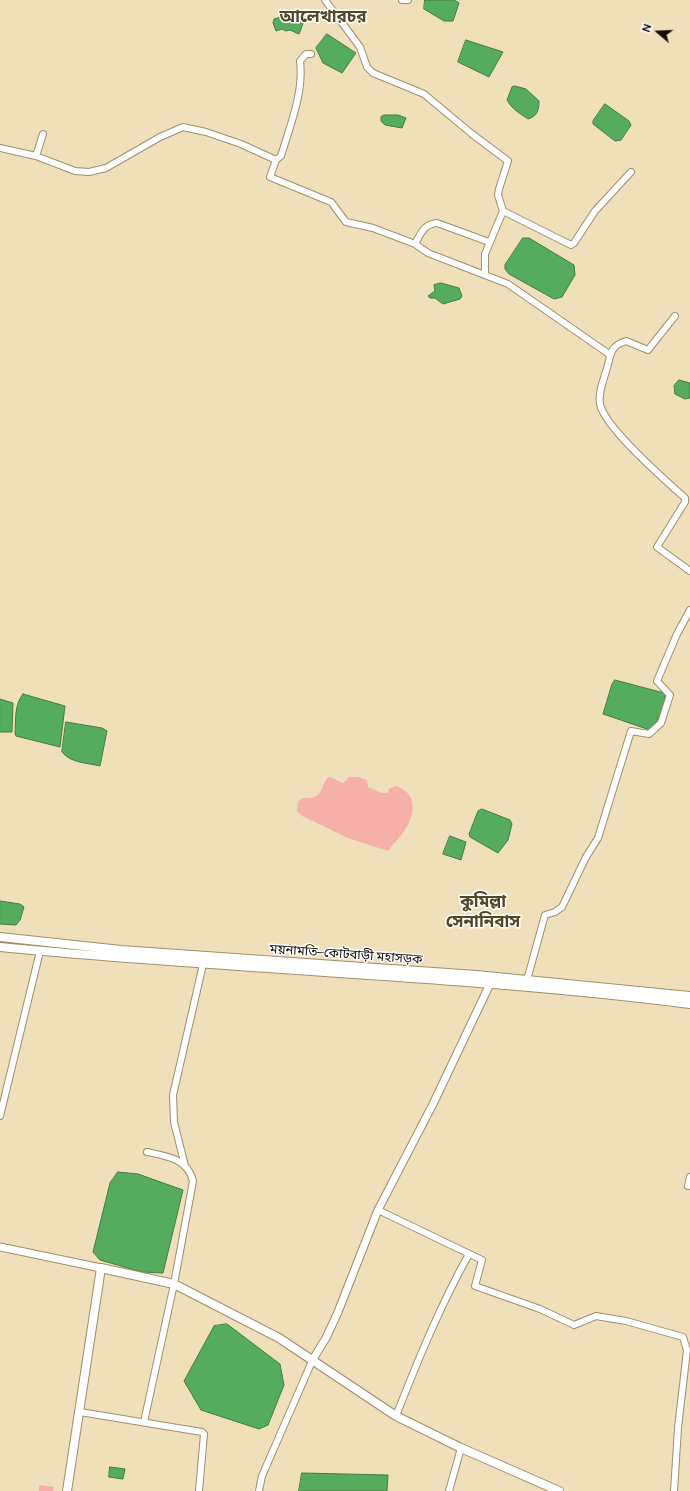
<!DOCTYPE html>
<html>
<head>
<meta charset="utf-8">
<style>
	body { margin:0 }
	#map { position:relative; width:690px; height:1491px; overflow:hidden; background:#f0dfbb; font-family:Ubuntu,sans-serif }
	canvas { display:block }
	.north { position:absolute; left:638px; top:12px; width:40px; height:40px; -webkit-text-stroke:3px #fff; paint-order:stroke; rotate:289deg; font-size:11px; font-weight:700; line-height:16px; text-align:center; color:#120c02 }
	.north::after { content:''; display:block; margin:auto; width:14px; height:18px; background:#120c02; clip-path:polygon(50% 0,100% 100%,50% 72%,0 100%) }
</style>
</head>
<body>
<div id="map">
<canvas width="690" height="1491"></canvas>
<div class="north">N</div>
</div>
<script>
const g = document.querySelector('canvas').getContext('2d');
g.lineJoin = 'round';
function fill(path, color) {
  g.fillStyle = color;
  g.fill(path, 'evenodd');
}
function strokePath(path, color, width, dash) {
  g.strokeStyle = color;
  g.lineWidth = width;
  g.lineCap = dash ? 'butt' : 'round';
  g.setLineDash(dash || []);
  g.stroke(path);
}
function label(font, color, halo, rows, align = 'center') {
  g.font = font + ' Ubuntu,"Noto Sans Bengali",sans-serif';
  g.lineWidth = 3;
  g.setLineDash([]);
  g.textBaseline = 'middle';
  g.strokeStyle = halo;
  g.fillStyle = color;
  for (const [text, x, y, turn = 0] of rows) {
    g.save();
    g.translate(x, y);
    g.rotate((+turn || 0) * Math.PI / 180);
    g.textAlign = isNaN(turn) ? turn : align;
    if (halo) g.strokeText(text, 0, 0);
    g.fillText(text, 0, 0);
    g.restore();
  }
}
fill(new Path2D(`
	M330,777L343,783L349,777H358L367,780L368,787L382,793H388L389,789L395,786C420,793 415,817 402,834C398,840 392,845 388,851L348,838L302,816L297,811L298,802L302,798C323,798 318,794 327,778Z
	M39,1485L54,1487L53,1491H39Z`), '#f5b1a9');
const water = new Path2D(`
	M425,0H454L459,3L453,21H444L424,9Z
	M289,10L299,14L304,21L299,34L290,30L286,31L282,29L276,31L273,23L274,19L281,17Z
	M327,34L356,53L342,73L323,63L316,48Z
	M466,40L503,52L489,77L458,62Z
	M515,86L526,89L539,101C539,111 537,116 528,119C519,113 512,109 507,100L512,87Z
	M605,104L629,121L631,125L621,140L615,141L593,124V121Z
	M384,115H398L406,118L402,128L385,125L381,121V117Z
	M523,238H529L574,265L575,275L562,297L554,299L509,274L505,269V265Z
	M441,283L459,288L462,296L460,299L443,304L435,298H430L428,296L435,291L434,285Z
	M679,380L690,383V398L685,399L675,394L674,386Z
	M615,680L664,693C668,701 656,725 650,730L603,714L612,684Z
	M23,694L65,706L60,747L16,736L15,733C16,720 14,705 23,694Z
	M0,699L13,703L12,732H0Z
	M66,722L102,728L107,731L100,766C88,763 70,763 62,752Z
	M482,809L510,820L512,824L508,840L498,853L470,837L469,834L478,811Z
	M450,836L466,842L461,860L443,854Z
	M0,901L20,904L24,907L20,920L16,925L0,924Z
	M118,1172L138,1174L183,1190L163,1273L142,1272L100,1260L93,1252L110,1183Z
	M227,1324L280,1364L284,1385L268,1425L259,1429L201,1410L184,1381L214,1326Z
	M110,1467L125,1469L123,1479L109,1477Z
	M302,1473L388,1475L387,1491H299Z`);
fill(water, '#55ac5f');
strokePath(water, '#417c43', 1);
const minor = new Path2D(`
	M325,0L360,47L367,67L373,73L424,94L472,134L508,161L499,189L498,195L503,211L485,254V274
	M402,0H408
	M0,148L36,156L75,171L89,172L106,168L160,137L183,127L206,132L241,144L276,160L270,177L331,202L346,222L373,228L415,244L428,253L508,284L609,354
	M36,156L43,134
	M276,160L281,156C290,126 304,92 300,61L306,54H311
	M503,211L571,245L574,243L595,211L631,172
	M415,244C421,233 424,224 437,223L489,242
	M675,316L648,350L626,341C610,346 611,354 607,368C604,379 598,392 600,404C604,427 666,481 685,498V502L657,547L690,571
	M527,980L545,915L555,912L562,907L586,857L598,838L631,731L649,734L661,723L670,695L657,681L677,634L690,610
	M0,1116L40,951
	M185,1166L174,1122L173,1095L204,960
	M688,1186L690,1177
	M378,1210L482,1260L475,1286L540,1309L574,1325L596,1316L626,1321L683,1337L687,1350L678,1428L674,1491
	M80,1412L202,1432L204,1434L199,1491
	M396,1416C418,1360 440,1306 469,1254
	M144,1422L174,1284L193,1181C188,1159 167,1156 147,1152
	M259,1491L262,1476L313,1359
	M449,1491L461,1448`);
const tertiary = new Path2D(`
	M0,1247L101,1268
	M313,1359L326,1338L338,1312L378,1210L433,1104L490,984V979`);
const secondary = new Path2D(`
	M0,937L121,950L476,975L690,996
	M0,947C230,970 461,975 690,1004
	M67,1491L101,1268L174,1284L279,1338L396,1416L461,1448L559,1491`);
strokePath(minor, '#9e8f6d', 8);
strokePath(tertiary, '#9e8f6d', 9);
strokePath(secondary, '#9e8f6d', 10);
strokePath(minor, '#fff', 6);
strokePath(tertiary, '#fff', 7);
strokePath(secondary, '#fff', 8);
label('13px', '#120c02', '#fff', [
	["ময়নামতি–কোটবাড়ী মহাসড়ক",346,954,4]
]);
label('bold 17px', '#544627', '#fff', [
	["আলেখারচর",323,16],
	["কুমিল্লা",483,901],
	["সেনানিবাস",483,921]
]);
</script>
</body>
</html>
